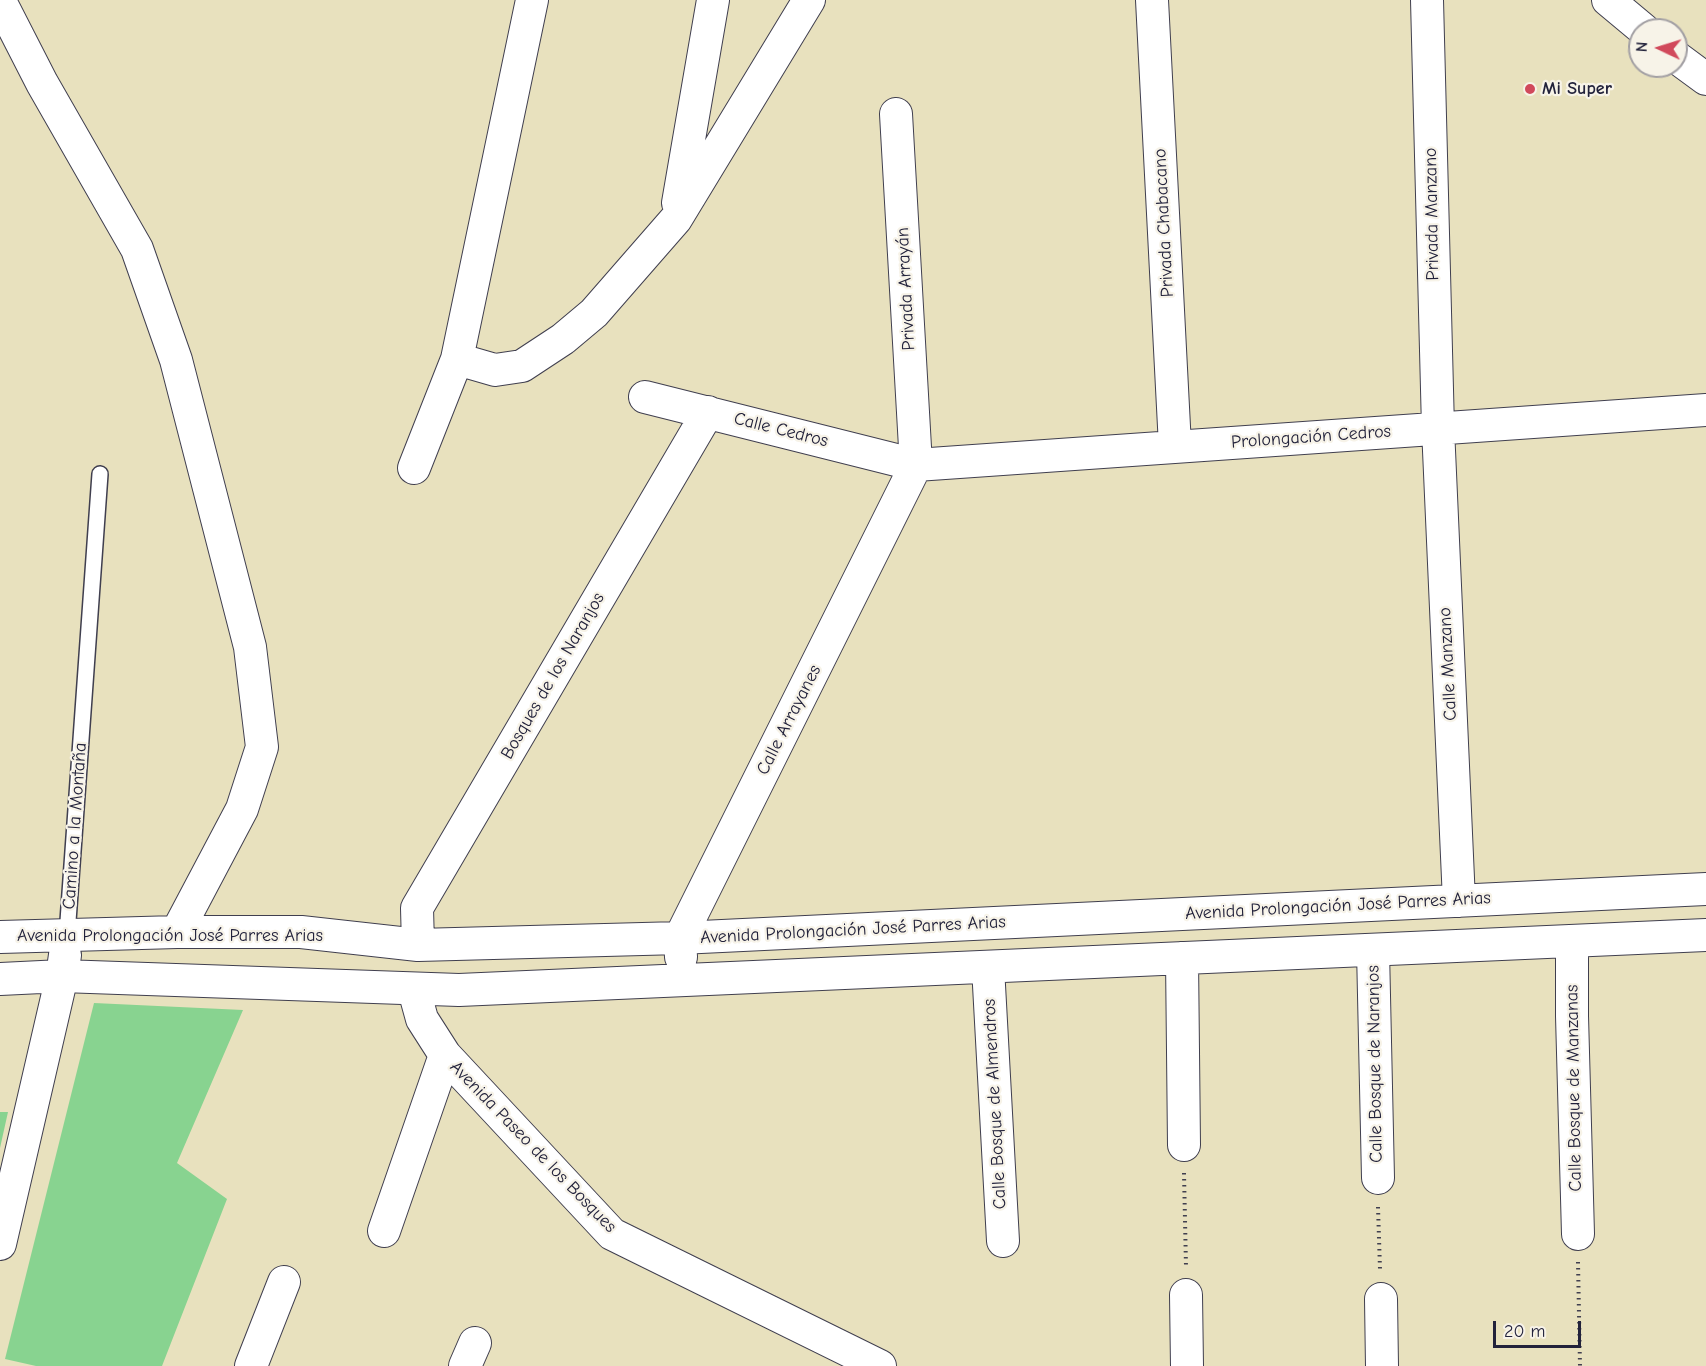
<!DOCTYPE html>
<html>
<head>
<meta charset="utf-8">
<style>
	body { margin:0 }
	#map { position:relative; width:1706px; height:1366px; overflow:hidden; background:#e8e1be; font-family:"Comic Neue",sans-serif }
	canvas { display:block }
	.north { position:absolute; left:1628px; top:18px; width:60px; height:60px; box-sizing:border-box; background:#f7f3e8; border:2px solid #a29fa3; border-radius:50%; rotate:274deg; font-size:16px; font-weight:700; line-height:24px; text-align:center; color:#22223b }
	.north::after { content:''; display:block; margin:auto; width:21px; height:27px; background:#d1495b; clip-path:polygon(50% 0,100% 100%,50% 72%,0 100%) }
	.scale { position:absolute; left:1493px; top:1321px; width:88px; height:27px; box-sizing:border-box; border:3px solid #22223b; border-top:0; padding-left:8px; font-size:18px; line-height:21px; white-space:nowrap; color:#22223b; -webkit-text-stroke:4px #f7f3e8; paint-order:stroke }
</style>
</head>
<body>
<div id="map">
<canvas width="1706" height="1366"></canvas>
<div class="north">N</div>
<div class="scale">20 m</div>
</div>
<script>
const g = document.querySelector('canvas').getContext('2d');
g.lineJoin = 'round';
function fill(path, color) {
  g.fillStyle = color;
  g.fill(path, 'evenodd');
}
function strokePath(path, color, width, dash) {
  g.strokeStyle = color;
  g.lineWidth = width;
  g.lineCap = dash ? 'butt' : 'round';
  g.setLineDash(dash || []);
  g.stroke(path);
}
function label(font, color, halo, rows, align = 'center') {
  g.font = font + ' "Comic Neue",sans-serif';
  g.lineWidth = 4.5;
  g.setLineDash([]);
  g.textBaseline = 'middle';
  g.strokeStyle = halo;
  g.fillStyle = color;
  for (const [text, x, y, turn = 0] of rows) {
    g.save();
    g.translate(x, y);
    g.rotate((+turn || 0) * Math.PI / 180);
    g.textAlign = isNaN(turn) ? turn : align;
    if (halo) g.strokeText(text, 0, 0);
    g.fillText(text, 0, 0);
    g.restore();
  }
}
fill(new Path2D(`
	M94,1003L243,1010L177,1163L227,1199L162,1366H36L5,1359Z
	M0,1112H8L0,1148Z`), '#88d390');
const lane = new Path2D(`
	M67,935L100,474`);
const street = new Path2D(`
	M1152,0L1175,446
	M1427,0L1438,428L1459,901
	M1608,0L1644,30
	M0,1L42,83L137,249L176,360L250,647L262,747L242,809L177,932
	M1676,57L1706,79
	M678,203L713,0
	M457,359L495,370L522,366L563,339L594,313L676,219L809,0
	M645,397L916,465L1706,410
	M414,468L457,359L532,0
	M0,937L177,932H301L418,945L680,938L1706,889
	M1572,941V1016L1578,1234
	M418,945L417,908L708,412
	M1373,950L1378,1178
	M681,957L680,938L916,465L896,114
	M1182,958L1184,1145
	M988,967L1003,1241
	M0,979L62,976L459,990L1706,935
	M414,990L422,1019L445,1055L612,1234L880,1366
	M384,1231L445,1055
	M0,1244L62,976L65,955
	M1186,1295L1187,1366
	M1381,1299L1382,1366
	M251,1366L284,1282
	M465,1366L475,1343`);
strokePath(lane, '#403f4f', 18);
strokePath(street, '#403f4f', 34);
strokePath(new Path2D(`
	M1184,1173L1186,1267
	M1378,1207L1380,1269
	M1578,1262L1580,1366`), '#403f4f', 4, [1.5, 4.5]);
strokePath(lane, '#fff', 15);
strokePath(street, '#fff', 32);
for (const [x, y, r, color] of [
	[1530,89,6,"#d1495b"]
]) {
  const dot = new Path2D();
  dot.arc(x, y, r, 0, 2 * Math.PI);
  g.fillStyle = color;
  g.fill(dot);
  strokePath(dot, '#f7f3e8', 2);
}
label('bold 18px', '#22223b', '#f7f3e8', [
	["Mi Super",1542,89]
], 'left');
label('18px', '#22223b', '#f7f3e8', [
	["Privada Manzano",1432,214,-91],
	["Privada Chabacano",1164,223,-93],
	["Privada Arrayán",906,289,-93],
	["Calle Cedros",781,430,14],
	["Prolongación Cedros",1311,437,-4],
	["Calle Manzano",1448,664,-93],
	["Bosques de los Naranjos",553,676,-60],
	["Calle Arrayanes",789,720,-63],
	["Camino a la Montaña",75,826,-86],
	["Avenida Prolongación José Parres Arias",1338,906,-3],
	["Avenida Prolongación José Parres Arias",853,930,-3],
	["Avenida Prolongación José Parres Arias",170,936],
	["Calle Bosque de Naranjos",1375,1064,-91],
	["Calle Bosque de Manzanas",1574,1088,-91],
	["Calle Bosque de Almendros",995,1104,-93],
	["Avenida Paseo de los Bosques",533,1147,46]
]);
</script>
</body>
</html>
